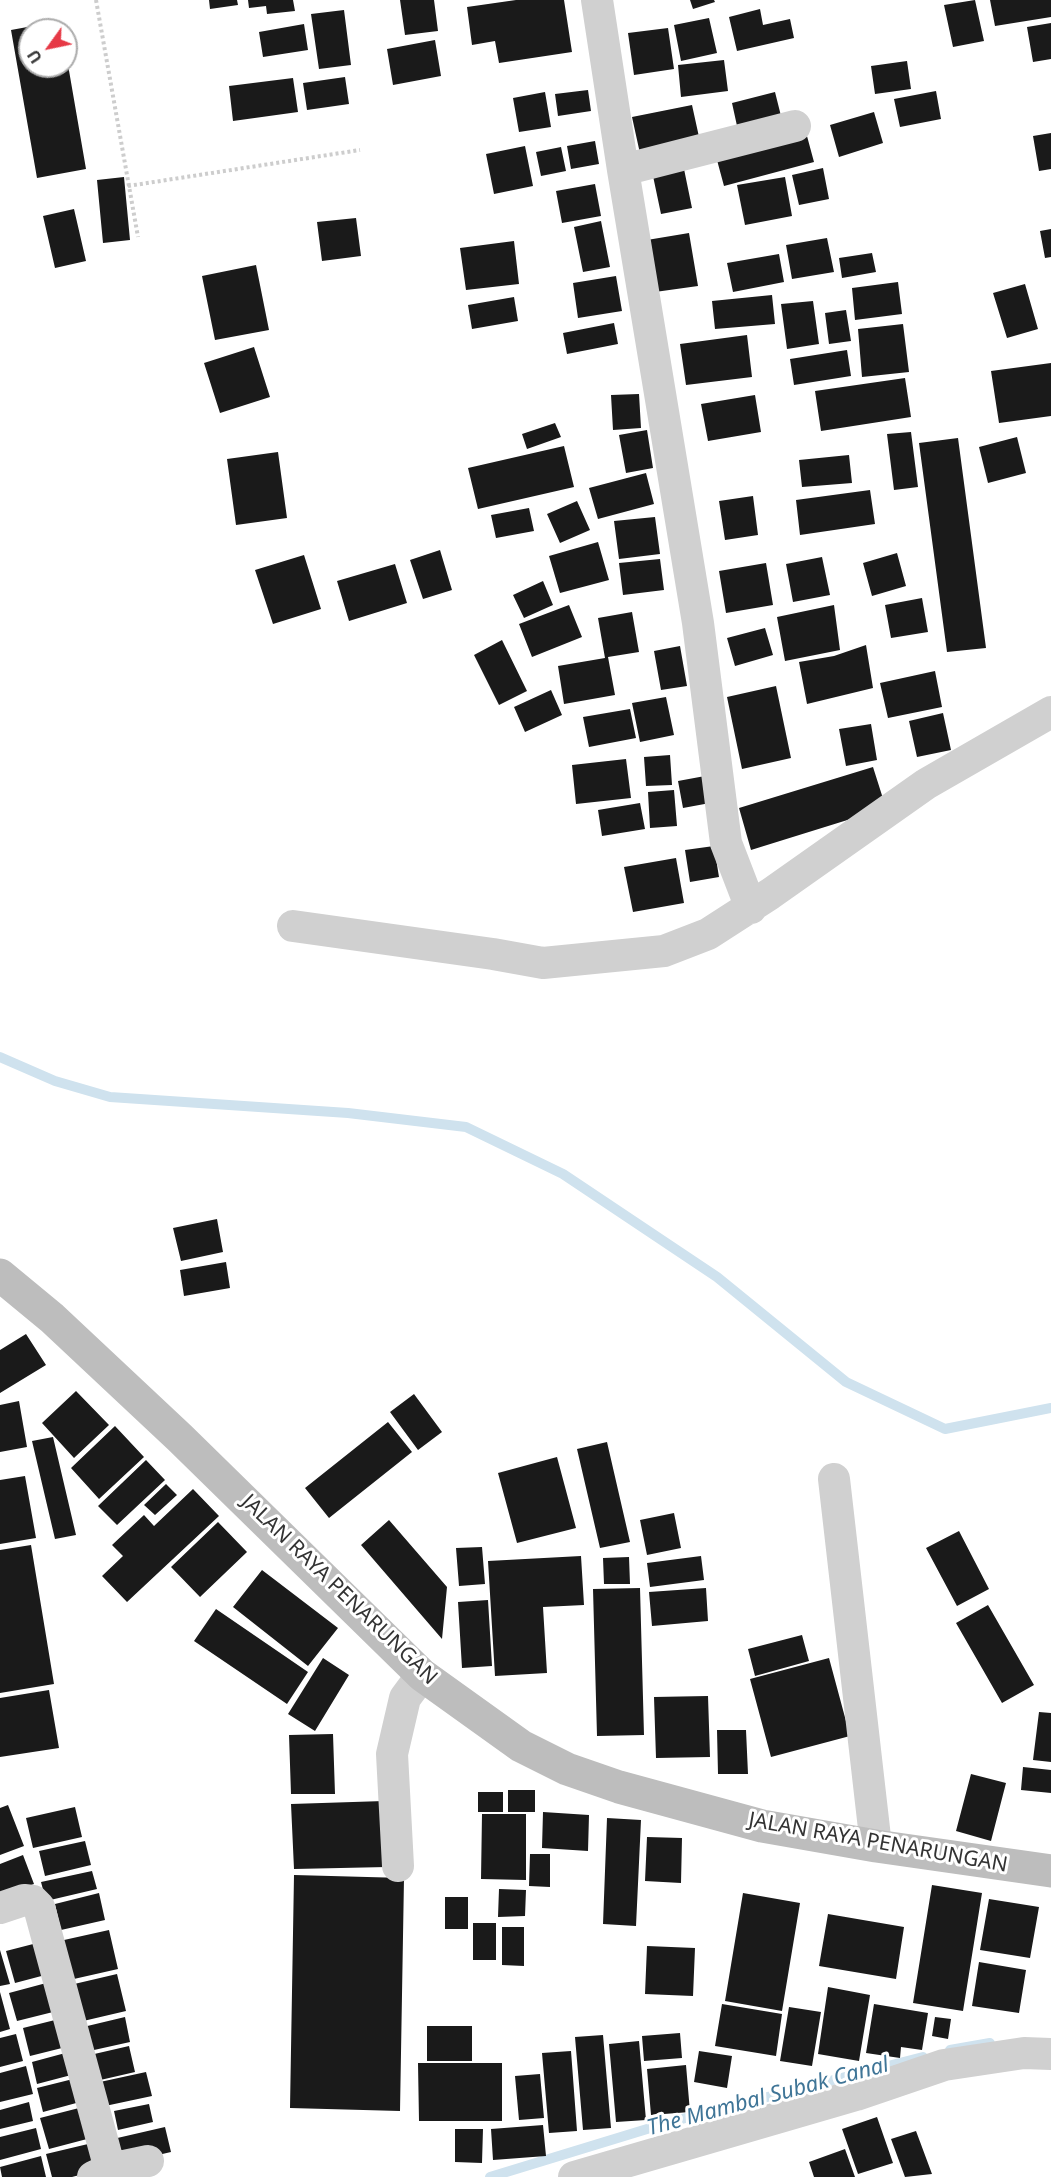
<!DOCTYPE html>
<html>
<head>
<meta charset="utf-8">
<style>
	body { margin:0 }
	#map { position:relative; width:1051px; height:2177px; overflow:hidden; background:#fff; font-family:"Noto Sans",sans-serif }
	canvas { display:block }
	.north { position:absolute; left:18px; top:18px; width:60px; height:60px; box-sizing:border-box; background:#fff; border:2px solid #adadad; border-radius:50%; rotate:237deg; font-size:16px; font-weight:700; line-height:24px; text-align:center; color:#333 }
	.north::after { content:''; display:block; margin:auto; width:21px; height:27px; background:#e63946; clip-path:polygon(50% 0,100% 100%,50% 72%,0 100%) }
</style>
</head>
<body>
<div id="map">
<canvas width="1051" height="2177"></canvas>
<div class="north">U</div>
</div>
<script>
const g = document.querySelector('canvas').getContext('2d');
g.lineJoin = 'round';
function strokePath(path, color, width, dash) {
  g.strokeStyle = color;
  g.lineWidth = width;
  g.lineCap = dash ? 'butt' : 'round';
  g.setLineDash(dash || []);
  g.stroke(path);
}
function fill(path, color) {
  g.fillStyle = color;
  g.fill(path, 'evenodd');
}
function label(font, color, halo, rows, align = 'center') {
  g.font = font + ' "Noto Sans",sans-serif';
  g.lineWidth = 6;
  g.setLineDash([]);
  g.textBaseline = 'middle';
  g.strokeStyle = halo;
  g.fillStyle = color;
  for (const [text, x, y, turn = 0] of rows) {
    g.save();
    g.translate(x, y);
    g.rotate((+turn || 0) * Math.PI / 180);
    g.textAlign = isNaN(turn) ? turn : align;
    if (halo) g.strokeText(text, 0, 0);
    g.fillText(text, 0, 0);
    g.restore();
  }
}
strokePath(new Path2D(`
	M0,1057L55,1081L110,1097L348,1113L466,1127L563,1174L717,1277L846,1382L945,1429L1051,1408
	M950,2050L990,2043
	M490,2177L670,2122L923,2057`), '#cfe2ee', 10);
fill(new Path2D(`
	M209,0H237L238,5L210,9Z
	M248,0H293L295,11L267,14L266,6L249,8Z
	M400,0H434L438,31L405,35Z
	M516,0H564L572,52L499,63L495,41L472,45L467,7Z
	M690,0H714L715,2L693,9Z
	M975,0L984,41L953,47L944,5Z
	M990,0H1051V17L995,26Z
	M760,9L763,25L790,19L794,38L737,51L729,17Z
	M344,10L351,65L319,69L311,14Z
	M709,18L717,53L681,61L674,25Z
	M60,21L62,30H30V66H66L67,59L86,169L37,178L11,30Z
	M1051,23V59L1033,62L1027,27Z
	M304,24L308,50L263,57L259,32Z
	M668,28L674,69L634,75L628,33Z
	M435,40L441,76L393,85L387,49Z
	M724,60L728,91L681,97L678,65Z
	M907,61L911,89L875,94L871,66Z
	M345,77L349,104L307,110L303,83Z
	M293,78L298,112L233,121L229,86Z
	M588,90L591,111L558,116L555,94Z
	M936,91L941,119L900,127L894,99Z
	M545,92L551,127L519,132L513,98Z
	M775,92L783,124L739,135L732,103Z
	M692,105L701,146L641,158L632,117Z
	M874,112L883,143L839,157L830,125Z
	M804,125L814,162L724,186L714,149Z
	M1051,133V169L1039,171L1033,136Z
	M595,141L599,164L571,169L567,146Z
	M525,146L533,186L494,194L486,154Z
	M561,147L566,171L541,176L536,152Z
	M823,168L829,199L799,205L792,175Z
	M684,169L692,208L661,214L653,176Z
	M124,177L130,240L103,243L97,180Z
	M785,177L792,216L745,225L737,185Z
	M595,184L601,216L562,223L556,191Z
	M74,209L86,261L55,268L43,216Z
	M356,218L361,256L322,261L317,222Z
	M601,221L610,267L583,272L574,227Z
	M1051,229V257L1045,258L1040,231Z
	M689,233L698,286L655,292L647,240Z
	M827,238L834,272L792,279L786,245Z
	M514,241L519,284L466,290L460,248Z
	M872,253L876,272L842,278L839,258Z
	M779,254L784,282L733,292L727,263Z
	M256,265L269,330L215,340L202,276Z
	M616,276L622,311L578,318L573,283Z
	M898,282L902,314L855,320L852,288Z
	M1025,284L1038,329L1007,338L993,293Z
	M772,295L775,324L715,329L712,301Z
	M514,297L518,321L472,329L468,305Z
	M813,301L819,344L787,349L781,304Z
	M846,310L851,341L829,344L825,313Z
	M614,323L618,344L567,354L563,333Z
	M903,324L909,372L862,377L858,329Z
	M747,335L752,377L686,385L680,344Z
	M254,347L270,397L220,413L204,363Z
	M847,350L851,376L794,385L790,359Z
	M1051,363V416L999,423L991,371Z
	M905,378L911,417L821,431L815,391Z
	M639,394L641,428L613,430L611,395Z
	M755,395L761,432L708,441L701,404Z
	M555,423L561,437L527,449L522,434Z
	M647,430L653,468L626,473L619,435Z
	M911,432L918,487L894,490L887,434Z
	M1017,437L1026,473L988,483L979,447Z
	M958,438L986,648L947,652L919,443Z
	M564,446L574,487L478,509L468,468Z
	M278,452L287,518L236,525L227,459Z
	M849,455L852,483L802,487L799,460Z
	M646,473L654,504L598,519L589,488Z
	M870,490L875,524L800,535L796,500Z
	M753,496L758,535L725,540L719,501Z
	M577,501L590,530L560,543L547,514Z
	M529,508L534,531L496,538L491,515Z
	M655,517L660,554L619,559L614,521Z
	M598,542L609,580L560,593L549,556Z
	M440,550L452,590L423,599L410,560Z
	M897,553L906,586L872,596L863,563Z
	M304,555L321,609L273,624L255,570Z
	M822,557L830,595L793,602L786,564Z
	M660,559L664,590L623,595L619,563Z
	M766,563L773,605L726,613L719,571Z
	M395,564L407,603L349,621L337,581Z
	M543,581L553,605L524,618L513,595Z
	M922,598L928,632L891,638L885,605Z
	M569,605L582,637L532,657L519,624Z
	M834,605L840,650L785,661L777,617Z
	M632,612L639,652L608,657L615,695L564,704L558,666L605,658L598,618Z
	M765,628L773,655L735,666L727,638Z
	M502,640L527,691L499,705L474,655Z
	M866,645L873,688L807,704L799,662L834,656Z
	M680,646L687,686L661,690L654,651Z
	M935,671L942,707L888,718L880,683Z
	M776,686L791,758L742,769L727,697Z
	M551,690L562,715L525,732L514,707Z
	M666,697L674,735L640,742L632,703Z
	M630,709L636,738L589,747L583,717Z
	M943,713L951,750L917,757L909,721Z
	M871,724L877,760L846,766L839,729Z
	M670,755L672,785L646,786L644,757Z
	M626,759L631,798L576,804L572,765Z
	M873,767L886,808L751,850L739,808Z
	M705,776L710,803L683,808L678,781Z
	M674,790L677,826L650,828L648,792Z
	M640,803L645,829L602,836L598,810Z
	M714,846L719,877L690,882L685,850Z
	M676,858L684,903L633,912L624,867Z
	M217,1219L223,1252L181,1261L173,1228Z
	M226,1262L230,1288L184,1296L180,1270Z
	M26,1334L46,1365L0,1393V1350Z
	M76,1391L109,1425L74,1458L42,1423Z
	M414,1394L442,1432L418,1450L390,1412Z
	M19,1401L27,1447L0,1452V1405Z
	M388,1422L412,1452L329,1518L305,1488Z
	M115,1426L144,1457L99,1499L71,1468Z
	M53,1437L76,1535L55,1539L32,1441Z
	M607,1442L630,1542L600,1548L577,1449Z
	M557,1457L576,1528L517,1543L498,1473Z
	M146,1460L165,1480L117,1525L98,1506Z
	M25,1476L36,1538L0,1544V1480Z
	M166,1484L177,1495L155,1515L144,1505Z
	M193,1489L219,1516L127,1602L102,1576L123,1556L112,1545L144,1515L154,1526Z
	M674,1513L681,1548L647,1555L640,1520Z
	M389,1520L447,1587L442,1639L361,1545Z
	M218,1522L247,1552L200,1597L171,1567Z
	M959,1531L989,1589L957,1606L926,1548Z
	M31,1545L54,1684L0,1693V1550Z
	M482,1547L485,1584L459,1586L456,1548Z
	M581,1556L584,1605L543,1607L547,1673L495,1676L488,1561Z
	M701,1556L704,1580L650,1587L647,1563Z
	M629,1557L630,1584H604L603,1558Z
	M262,1570L338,1628L308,1666L233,1607Z
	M640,1588L644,1735L597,1736L593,1589Z
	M706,1588L708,1621L652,1626L649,1592Z
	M488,1600L492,1666L462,1668L458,1602Z
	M988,1605L1034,1685L1002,1703L956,1623Z
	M216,1609L308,1672L287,1704L194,1641Z
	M802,1635L809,1661L755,1676L748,1649Z
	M323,1658L349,1675L315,1731L288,1714Z
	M829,1658L850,1736L771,1757L750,1679Z
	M49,1690L59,1748L0,1757V1698Z
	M708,1696L710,1757L656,1758L654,1697Z
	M1039,1712L1051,1713V1762L1033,1760Z
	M717,1730H746L748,1774H718Z
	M333,1734L335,1794H291L289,1735Z
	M1023,1767L1051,1770V1793L1021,1790Z
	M971,1774L1006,1783L991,1841L956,1831Z
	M508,1790H535V1812H508Z
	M478,1792H503V1812H478Z
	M384,1801L387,1867L294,1869L291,1804Z
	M8,1805L24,1846L0,1855V1808Z
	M75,1807L82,1837L33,1848L26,1818Z
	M543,1812L589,1815L588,1851L542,1848Z
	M482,1814H526V1880L481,1879Z
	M607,1818L641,1820L636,1926L603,1924Z
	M647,1837L682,1838L681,1883L645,1881Z
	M85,1841L91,1865L45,1876L39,1851Z
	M530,1854H550V1887L529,1886Z
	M23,1855L34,1884L0,1896V1864Z
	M92,1871L97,1889L46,1901L41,1882Z
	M294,1875L404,1878L400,2111L290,2108Z
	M932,1885L982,1893L963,2011L913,2003Z
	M499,1889L526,1890L525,1916L498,1917Z
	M99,1893L105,1920L61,1930L55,1904Z
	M743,1893L800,1903L782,2011L725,2001Z
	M445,1897H468V1929H445Z
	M989,1899L1039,1907L1030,1958L980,1950Z
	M828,1914L904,1927L896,1979L819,1966Z
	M473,1923H496V1960H473Z
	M502,1927H524V1966L502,1965Z
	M109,1930L118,1969L65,1981L55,1942Z
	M41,1942L49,1974L15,1983L6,1951Z
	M647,1946L695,1948L693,1996L645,1994Z
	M0,1950L10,1984L0,1986Z
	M979,1962L1026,1970L1019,2013L972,2006Z
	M117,1974L126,2011L79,2022L70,1985Z
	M50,1982L57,2011L17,2021L9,1993Z
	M828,1987L870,1995L859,2061L818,2054Z
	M0,1992L10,2029L0,2032Z
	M722,2004L782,2014L776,2056L715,2046Z
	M874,2004L928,2013L922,2050L901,2047L900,2058L866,2053Z
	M789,2007L821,2012L812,2066L780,2061Z
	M125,2017L130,2042L85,2052L79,2028Z
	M935,2017L951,2019L948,2039L932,2036Z
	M59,2019L66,2047L30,2056L23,2028Z
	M427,2026H472V2061H427Z
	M680,2033L682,2058L644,2061L642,2036Z
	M16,2034L23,2061L0,2067V2038Z
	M603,2035L611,2128L583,2130L575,2037Z
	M639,2041L646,2120L616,2122L609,2044Z
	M129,2046L135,2072L96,2081L90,2055Z
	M571,2051L577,2131L549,2133L542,2053Z
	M699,2051L732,2056L727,2088L694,2082Z
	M69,2052L75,2074L37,2084L32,2062Z
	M418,2063H502V2121H419Z
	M686,2065L690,2112L651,2115L647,2069Z
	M26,2066L33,2094L0,2102V2073Z
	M146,2072L152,2096L105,2106L100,2082Z
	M540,2074L544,2118L519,2120L515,2076Z
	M73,2079L80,2102L43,2112L37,2088Z
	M29,2102L33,2121L0,2129V2110Z
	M149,2104L153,2122L118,2130L114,2111Z
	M79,2108L87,2139L49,2149L40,2118Z
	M877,2117L893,2163L858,2174L842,2129Z
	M543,2125L546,2156L493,2160L491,2129Z
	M165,2127L171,2152L119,2164L113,2139Z
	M36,2128L41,2149L0,2160V2137Z
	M455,2129H483L482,2163L455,2162Z
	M916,2131L932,2174L905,2177L891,2139Z
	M88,2144L95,2171L72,2177H52L46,2154Z
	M845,2149L855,2177H814L809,2162Z
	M41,2156L46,2177H2L0,2167Z`), '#1a1a1a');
strokePath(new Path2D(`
	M96,0L138,237
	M128,186L360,150`), '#cdcdcd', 4, [3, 3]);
strokePath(new Path2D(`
	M597,0L623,170L698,623L726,843L751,908
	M623,170L795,126
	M293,926L493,954L543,963L664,951L708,934L770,894L926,784L1051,712
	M834,1479L876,1846
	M398,1866L392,1754L405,1698L422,1675
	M0,1908L24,1900L33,1901L39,1907L110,2169
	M93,2177L110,2169L148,2161
	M574,2177L856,2095L944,2065L1024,2053L1051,2054`), '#d0d0d0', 32);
strokePath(new Path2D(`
	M0,1275L52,1318L180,1438L422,1675L521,1746L567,1769L619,1787L762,1826L876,1846L1051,1871`), '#bdbdbd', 33);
label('21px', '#333', '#fff', [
	["JALAN RAYA PENARUNGAN",339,1590,44],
	["JALAN RAYA PENARUNGAN",878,1843,10]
]);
label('italic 22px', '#3f7597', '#fff', [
	["The Mambal Subak Canal",768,2097,-15]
]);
</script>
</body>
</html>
